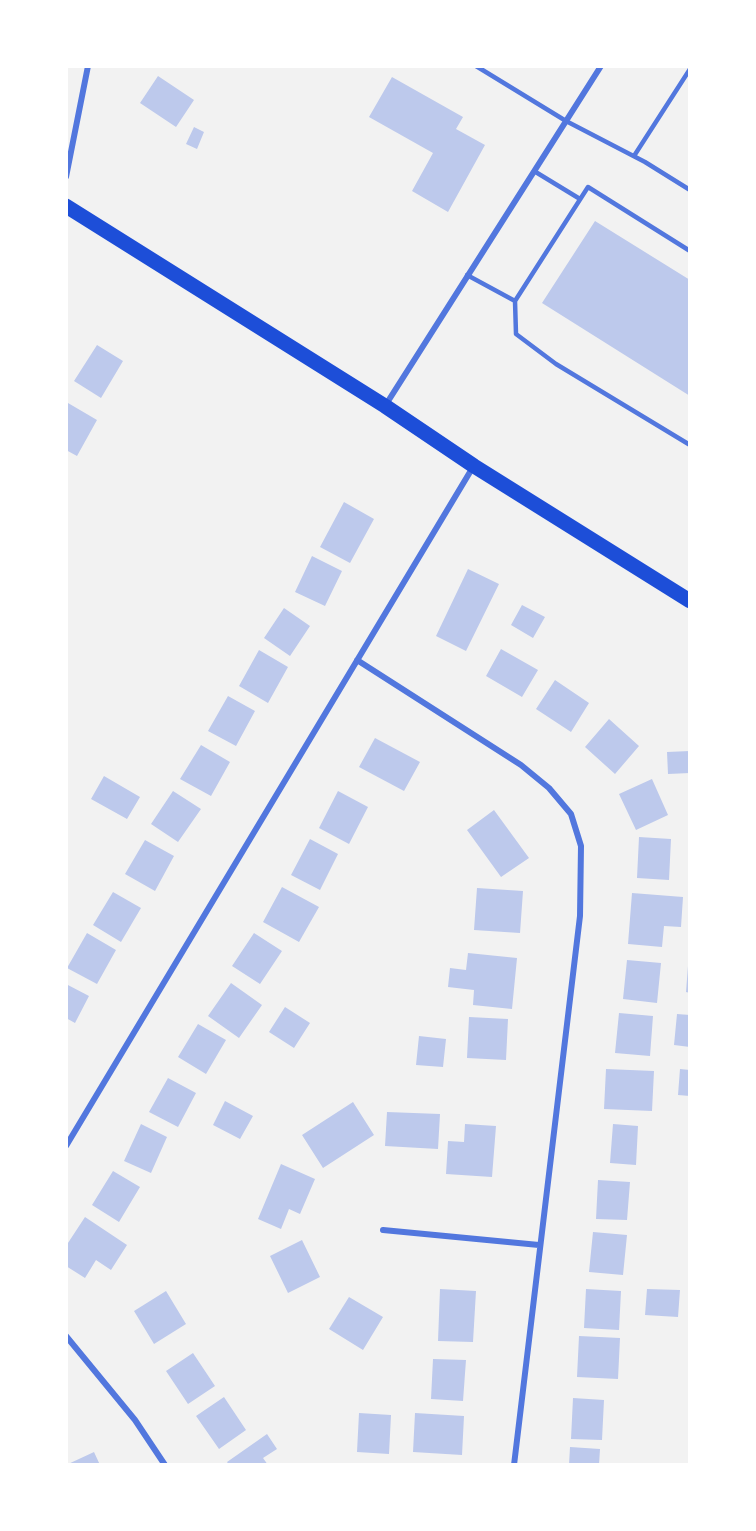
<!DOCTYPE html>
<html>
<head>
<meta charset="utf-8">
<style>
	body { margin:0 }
	#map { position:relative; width:756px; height:1531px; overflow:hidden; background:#f2f2f2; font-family:"Open Sans",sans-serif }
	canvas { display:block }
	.frame { position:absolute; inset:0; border:68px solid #fff; pointer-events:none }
</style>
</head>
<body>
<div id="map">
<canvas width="756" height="1531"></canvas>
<div class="frame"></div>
</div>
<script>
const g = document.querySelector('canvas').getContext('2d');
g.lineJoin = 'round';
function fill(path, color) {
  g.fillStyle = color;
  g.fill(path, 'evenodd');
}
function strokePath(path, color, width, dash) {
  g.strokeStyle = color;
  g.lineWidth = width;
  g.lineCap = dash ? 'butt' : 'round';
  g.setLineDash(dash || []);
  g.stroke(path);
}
fill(new Path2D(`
	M158,76L194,100L176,127L140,103Z
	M392,77L463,117L456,129L485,145L448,212L412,191L433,153L369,117Z
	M194,127L204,132L197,149L186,144Z
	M595,221L690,280V396L542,303Z
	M97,345L123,361L101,398L74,381Z
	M68,403L97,420L77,456L66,450V407Z
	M344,502L374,519L350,563L320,547Z
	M312,556L342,571L325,606L295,592Z
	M468,569L499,584L466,651L436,636Z
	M522,605L545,617L533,638L511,625Z
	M284,608L310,626L290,656L264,638Z
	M501,649L538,670L522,697L486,676Z
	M259,650L288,667L268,703L239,686Z
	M555,680L589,703L571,732L536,709Z
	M228,696L255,711L236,746L208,731Z
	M609,719L639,746L615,774L585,747Z
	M375,738L420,762L404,791L359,767Z
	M201,745L230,762L211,796L180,779Z
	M690,751V773L668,774L667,752Z
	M104,776L140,797L127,819L91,799Z
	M652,779L668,815L636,830L619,794Z
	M173,791L201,809L178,842L151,824Z
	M338,791L368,807L349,844L319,828Z
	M494,810L529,858L501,877L467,830Z
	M639,837L671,839L669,880L637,878Z
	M310,839L338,854L320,890L291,875Z
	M145,840L174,856L155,891L125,874Z
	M282,887L319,907L299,942L263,922Z
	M477,888L523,891L520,933L474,930Z
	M113,892L141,908L121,942L93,925Z
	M632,893L683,897L681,927L664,926L662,947L628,944Z
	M87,933L116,950L97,984L67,968Z
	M254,933L282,951L260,984L232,966Z
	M468,953L517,958L512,1009L473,1005L474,990L448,987L450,968L466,970Z
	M627,960L661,963L657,1003L623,999Z
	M688,966H690V993L686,992Z
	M231,983L262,1005L239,1038L208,1016Z
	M66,984L89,996L75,1023L66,1018Z
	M285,1007L310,1023L294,1048L269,1032Z
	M619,1013L653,1016L650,1056L615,1053Z
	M677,1014L690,1015V1047L674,1045Z
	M469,1017L508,1019L506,1060L467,1058Z
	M198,1024L226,1040L206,1074L178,1057Z
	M419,1036L446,1039L443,1067L416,1065Z
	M606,1069L654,1071L652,1111L604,1109Z
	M680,1069L690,1070V1096L678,1095Z
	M168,1078L196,1093L178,1127L149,1112Z
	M225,1101L253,1116L240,1139L213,1125Z
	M353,1102L374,1135L323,1168L302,1135Z
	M387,1112L440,1114L438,1149L385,1146Z
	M141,1124L167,1137L151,1173L124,1161Z
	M465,1124L496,1126L492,1177L446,1174L448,1141L464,1142Z
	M613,1124L638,1126L636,1165L610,1163Z
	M281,1164L315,1179L300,1214L289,1209L281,1229L258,1219Z
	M113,1171L140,1187L119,1222L92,1205Z
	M598,1180L630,1182L627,1220L596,1219Z
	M85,1217L127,1245L111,1270L96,1260L85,1278L66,1266V1246Z
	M593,1232L627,1235L623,1275L589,1272Z
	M302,1240L320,1277L288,1293L270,1256Z
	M440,1289L476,1291L473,1342L438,1341Z
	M586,1289L621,1291L619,1330L584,1328Z
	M647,1289L680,1290L678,1317L645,1315Z
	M166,1291L186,1324L154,1344L134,1311Z
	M349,1297L383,1317L363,1350L329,1329Z
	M579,1336L620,1338L618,1379L577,1377Z
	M193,1353L215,1386L188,1404L166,1371Z
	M433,1359L466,1360L463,1401L431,1399Z
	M224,1397L246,1430L219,1449L196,1416Z
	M573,1398L604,1400L602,1440L571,1439Z
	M359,1413L391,1415L389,1454L357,1452Z
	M415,1413L464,1416L462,1455L413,1452Z
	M267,1434L277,1449L263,1458L268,1465H229L227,1462Z
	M570,1447L600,1449L599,1465H569Z
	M94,1452L100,1465H66Z`), '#bdc9ec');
strokePath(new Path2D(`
	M476,66L566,121L645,162L690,190
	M634,156L690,69
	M534,171L580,199
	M690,251L588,187L515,301L516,334L556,364L690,445
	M467,275L515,301`), '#5277de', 4.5);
strokePath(new Path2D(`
	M66,177L88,66
	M385,406L601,66
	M357,660L521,765L549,788L571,814L581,846L580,916L514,1465
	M66,1146L473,467
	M383,1230L539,1245
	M66,1336L135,1420L165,1465`), '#5277de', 6);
strokePath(new Path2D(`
	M66,206L385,406L474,466L690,601`), '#1d4ed8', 15);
</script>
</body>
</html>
